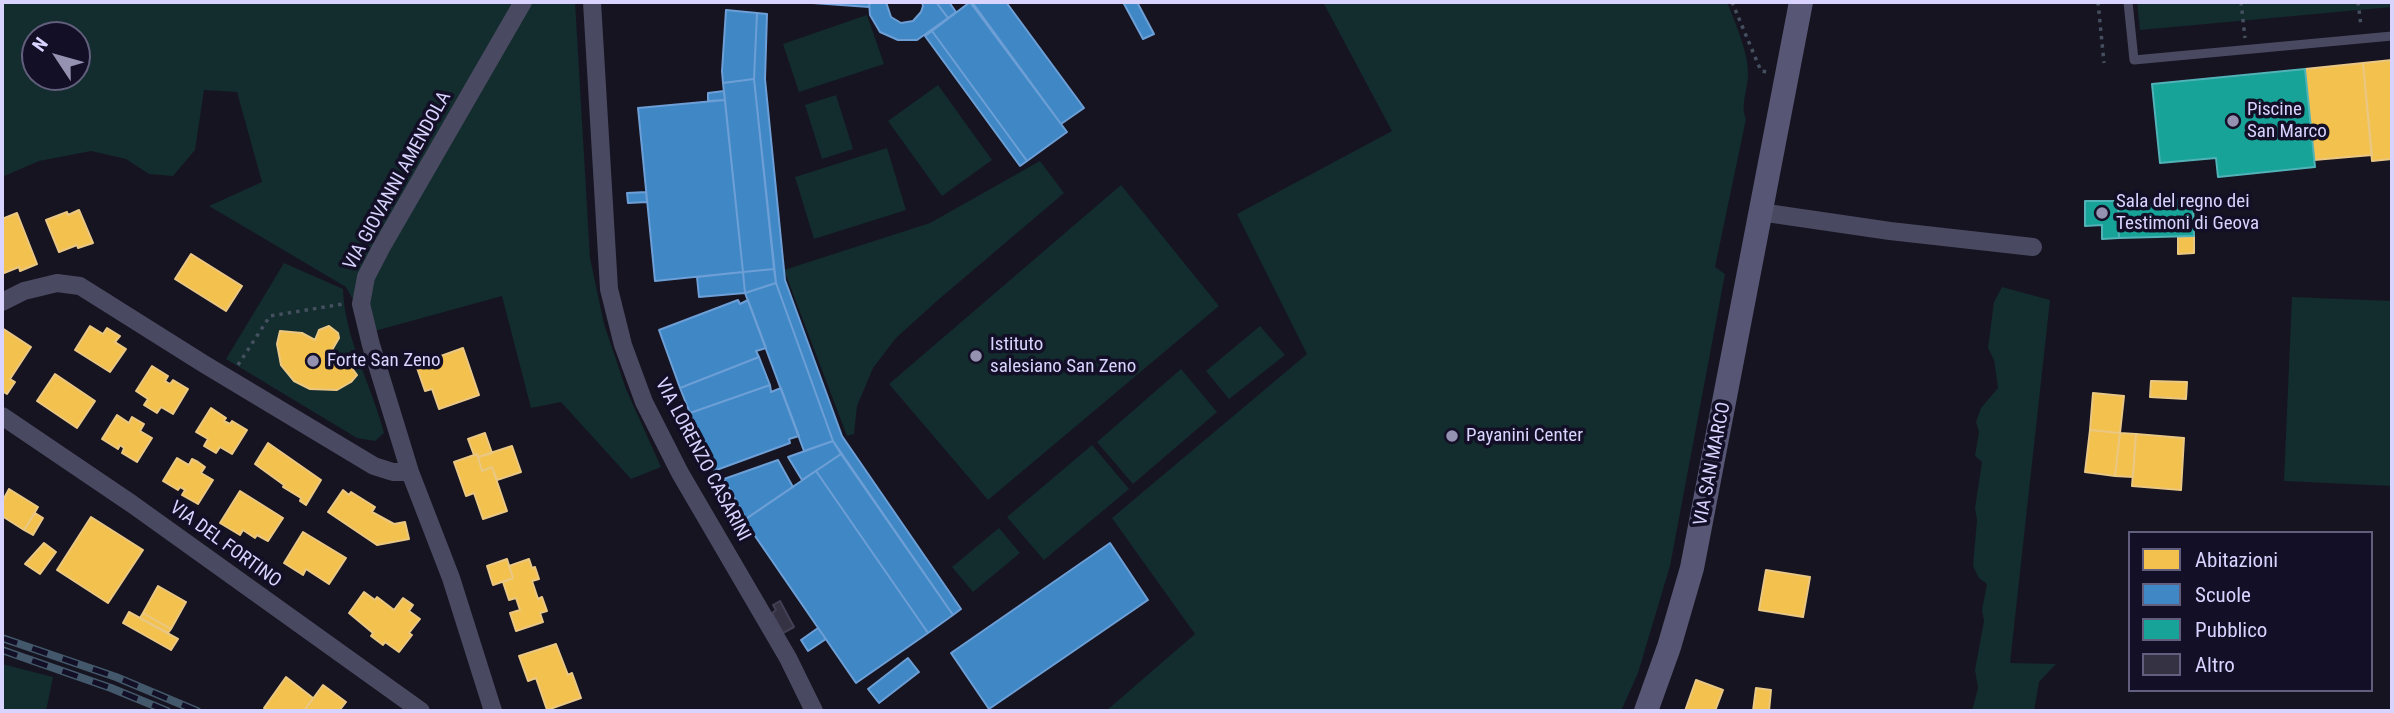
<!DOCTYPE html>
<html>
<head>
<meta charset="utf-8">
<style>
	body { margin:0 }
	#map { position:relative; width:2394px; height:713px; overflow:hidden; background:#161421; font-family:"Roboto Condensed",sans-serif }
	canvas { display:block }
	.frame { position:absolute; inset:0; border:4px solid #d9d4ff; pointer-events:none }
	.legend { position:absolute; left:2128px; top:531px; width:245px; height:161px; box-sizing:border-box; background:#130f26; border:2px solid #625e7d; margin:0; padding:9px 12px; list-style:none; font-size:21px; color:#d9d4ff }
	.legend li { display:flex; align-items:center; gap:14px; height:35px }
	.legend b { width:35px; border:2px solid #625e7d }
	.north { position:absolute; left:21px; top:21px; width:70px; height:70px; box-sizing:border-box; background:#130f26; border:2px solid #625e7d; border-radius:50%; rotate:306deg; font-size:19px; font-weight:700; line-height:28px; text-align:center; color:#d9d4ff }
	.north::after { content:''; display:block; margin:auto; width:24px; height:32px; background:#9591b1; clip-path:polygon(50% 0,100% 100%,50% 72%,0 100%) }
</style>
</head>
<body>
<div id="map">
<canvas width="2394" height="713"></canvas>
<div class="frame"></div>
<ul class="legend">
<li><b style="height:19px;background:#f2c14e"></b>Abitazioni</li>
<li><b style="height:19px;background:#3f88c5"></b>Scuole</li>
<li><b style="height:19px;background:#17a398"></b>Pubblico</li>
<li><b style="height:19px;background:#343243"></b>Altro</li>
</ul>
<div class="north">N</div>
</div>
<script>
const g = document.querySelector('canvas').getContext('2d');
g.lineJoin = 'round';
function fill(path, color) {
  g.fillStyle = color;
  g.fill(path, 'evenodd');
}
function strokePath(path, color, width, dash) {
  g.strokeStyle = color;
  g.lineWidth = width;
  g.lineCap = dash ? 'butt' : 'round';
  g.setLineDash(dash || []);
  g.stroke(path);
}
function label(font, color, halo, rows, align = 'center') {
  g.font = font + ' "Roboto Condensed",sans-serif';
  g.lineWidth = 7;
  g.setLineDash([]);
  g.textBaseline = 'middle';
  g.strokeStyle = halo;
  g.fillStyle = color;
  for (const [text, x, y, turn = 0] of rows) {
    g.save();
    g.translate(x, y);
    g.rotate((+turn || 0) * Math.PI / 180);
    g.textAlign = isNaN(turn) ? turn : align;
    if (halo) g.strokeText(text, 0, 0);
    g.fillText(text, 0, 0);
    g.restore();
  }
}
fill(new Path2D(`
	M2,2H575L590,258L604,324L626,389L661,467L631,479L561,402L531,408L502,296L371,332L346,287L209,206L262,182L237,92L204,90L195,150L173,176L149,174L126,159L91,151L39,161L2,177ZM35,35H77V77H35Z
	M1323,2H1727C1735,22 1749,54 1748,75C1748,89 1740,105 1746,119L1715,267L1725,274L1670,566L1638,673L1621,711H1106L1195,634L1112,518L1307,354L1237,214L1392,131Z
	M2137,2H2392V7L2140,30Z
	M867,15L884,64L799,92L783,44Z
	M938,85L992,160L942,196L888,121Z
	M836,95L853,149L822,159L805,105Z
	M887,148L906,210L814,239L795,177Z
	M1040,161L1064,193L938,300L896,338L873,368L857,406L854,434L847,436L784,270L930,223Z
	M1121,185L1219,306L988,500L889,384Z
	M284,263L343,289C344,337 372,386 384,433L375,441L357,438L226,359Z
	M2002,287L2050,300L2010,663L2056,664L2039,682L2034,711H1972L1978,688L1975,670L1984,621L1982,610L1987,584L1979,578L1973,566L1977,520L1975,508L1982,462L1975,456L1979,432L1976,422L1981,408L1998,388L1994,360L1988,348L1994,302Z
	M2292,297L2392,301V486L2284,481Z
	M1260,326L1285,355L1229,399L1206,371Z
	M1181,369L1217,412L1133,484L1097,442Z
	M1092,445L1129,489L1044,560L1007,517Z
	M999,528L1020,553L973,592L952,567Z
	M2,664L53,677L46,711H2Z`), '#132c2d');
const homes = new Path2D(`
	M2392,60V159L2372,161L2363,63Z
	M2363,63L2372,155L2314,160L2305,69Z
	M79,210L93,243L78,248L77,245L59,252L46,220L67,212L68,215Z
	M17,213L37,264L20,271L19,267L4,273L2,268V219Z
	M2194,236V253L2178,254V237Z
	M191,254L242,286L226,311L175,279Z
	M90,326L103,334L107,328L120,336L115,342L126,349L110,372L75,350Z
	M329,326L338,333L339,338L332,350L344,357L357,375L351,382L337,390L310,389L294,381L281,365L277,344L280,331L302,333L315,340L319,330Z
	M2,328L31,347L10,379L15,382L7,394L2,391Z
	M463,348L479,395L439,409L432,389L425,391L416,365Z
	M152,366L168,376L165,381L170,384L173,380L188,389L173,414L161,407L157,413L144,405L148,399L136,391Z
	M55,374L95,401L77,428L37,401Z
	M2151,381L2187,382L2186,399L2150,397Z
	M2093,393L2124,396L2120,433L2090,430Z
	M211,408L226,418L224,421L230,424L232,421L247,430L232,454L220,447L216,453L204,446L208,439L196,432Z
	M117,415L129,423L132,417L144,424L140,431L152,438L137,462L122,453L124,448L120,445L118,449L102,439Z
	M2090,430L2120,433L2115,476L2085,472Z
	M485,433L492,453L478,457L477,454L474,455L468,439Z
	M2120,433L2136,434L2133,477L2115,476Z
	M2136,434L2184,438L2181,490L2132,486Z
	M268,443L321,480L306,505L300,501L301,498L283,487L284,485L255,464Z
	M512,446L521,472L497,480L492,467L482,471L478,457Z
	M477,454L482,471L492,467L507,511L483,519L474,493L466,496L454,462Z
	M177,458L189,465L192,459L198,462L205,467L201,473L213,480L198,504L182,495L185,490L180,487L178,490L163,481Z
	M9,489L38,507L24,530L2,516V502Z
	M343,490L349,495L351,492L375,507L372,512L394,524L405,522L409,539L377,545L328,512Z
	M240,491L283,518L268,541L257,535L255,538L243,530L240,535L220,523Z
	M35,513L43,518L33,535L24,530Z
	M91,517L143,550L108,603L57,570Z
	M303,532L346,558L329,584L306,569L303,575L284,563Z
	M44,543L56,552L40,574L25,564Z
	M507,559L513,578L493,585L487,566Z
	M529,559L532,568L535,567L539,579L532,581L538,599L542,597L547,611L540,613L543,622L516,631L510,613L520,610L516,598L509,600L503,582L513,578L509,566Z
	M1766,570L1810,577L1803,617L1759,610Z
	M158,586L186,602L171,629L143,613Z
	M364,592L375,600L377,597L394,610L403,598L413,605L409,611L420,619L409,633L412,635L399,652L385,642L383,645L371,636L373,633L349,613Z
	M129,612L178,639L171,650L123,623Z
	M143,613L171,629L168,633L140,618Z
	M556,644L568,675L572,673L581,698L547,710L536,678L528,681L519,656Z
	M286,677L313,698L304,711H269L264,708Z
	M1696,680L1723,690L1715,711H1685Z
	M323,685L346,702L339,711H304Z
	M1756,688L1771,690L1769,711H1753Z`);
fill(homes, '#f2c14e');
strokePath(homes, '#eac783', 2);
const schools = new Path2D(`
	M799,2H870L869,7Z
	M869,2H936L948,18L917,40H898L880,32L870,15Z
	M886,2H922L923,6L921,12L913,21L901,23L891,17Z
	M936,2H949L956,12L948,18Z
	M970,2L1067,132L1027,161L932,31Z
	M972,2H1006L1084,108L1061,124Z
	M1123,2H1137L1154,34L1143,39Z
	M726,10L757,13L754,79L723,83L722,71Z
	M757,13L767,14L765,79L785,280L842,436L961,609L953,615L833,441L776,283L754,79Z
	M932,31L1027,161L1020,166L925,36Z
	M754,79L774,269L743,272L723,83Z
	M724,91L725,100L708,101V93Z
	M725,100L743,272L655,281L638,108Z
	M646,192L647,202L628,203L627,193Z
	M774,269L776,283L745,293L743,272Z
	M743,272L745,293L699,297L697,277Z
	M776,283L833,441L804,451L745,293Z
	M738,300L740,304L748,300L766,348L756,351L759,357L680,388L659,330Z
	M759,357L770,385L690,413L680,388Z
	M770,385L771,392L781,388L799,436L789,439L790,443L711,472L690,413Z
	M833,441L841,454L802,480L788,457Z
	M841,454L953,615L928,633L816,471Z
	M778,460L793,487L746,519L724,479Z
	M816,471L928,633L856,683L744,520Z
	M1110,543L1148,600L989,709L951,653Z
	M818,628L826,639L808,651L801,640Z
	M908,658L919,672L879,703L868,689Z`);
fill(schools, '#3f88c5');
strokePath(schools, '#6d9fd6', 2);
const public = new Path2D(`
	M2305,69L2315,167L2218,177L2216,158L2160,163L2152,84Z
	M2193,199L2194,236L2119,238L2118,201Z
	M2085,201H2118L2119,238L2102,239V225L2085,226Z`);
fill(public, '#17a398');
strokePath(public, '#51b2b7', 2);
const building = new Path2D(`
	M780,601L794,627L783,633L772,613L776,610L773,605Z`);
fill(building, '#343243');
strokePath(building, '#433f54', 2);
strokePath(new Path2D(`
	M1732,2L1761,71L1768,72
	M2098,2L2104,63
	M2241,2L2245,38
	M2358,2L2361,26
	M238,365L270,316L343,304`), '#44505f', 3.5, [3.5, 5]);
strokePath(new Path2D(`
	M2128,2L2134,60L2392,36`), '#4a4962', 9);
strokePath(new Path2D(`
	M592,2L609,289L623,345L644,402L680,473L788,658L814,711
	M1760,212L1890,231L2033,247
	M2,302L24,291L57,283L80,286L204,364L374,466L393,472H410
	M2,416L132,504L421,711
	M493,711L451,578L410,472L371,345L361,304L366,277L381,248L523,2`), '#4a4962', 18);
strokePath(new Path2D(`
	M1646,711L1669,647L1692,568L1801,2`), '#575674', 24);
const rail = new Path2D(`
	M2,638L116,677L197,711
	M2,650L111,688L167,711`);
strokePath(rail, '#43596b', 8);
strokePath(rail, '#130f26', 5, [16]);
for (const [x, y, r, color] of [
	[2233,121,7,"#9591b1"],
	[2102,213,7,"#9591b1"],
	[976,356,7,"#9591b1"],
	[313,361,7,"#9591b1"],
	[1452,436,7,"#9591b1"]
]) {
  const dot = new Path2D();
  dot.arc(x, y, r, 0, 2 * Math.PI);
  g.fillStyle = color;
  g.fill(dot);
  strokePath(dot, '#130f26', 2.5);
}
label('19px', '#d9d4ff', '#130f26', [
	["Piscine",2247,110],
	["San Marco",2247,132],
	["Sala del regno dei",2116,202],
	["Testimoni di Geova",2116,224],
	["Istituto",990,345],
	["salesiano San Zeno",990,367],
	["Forte San Zeno",327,361],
	["Payanini Center",1466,436]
], 'left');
label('19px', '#d9d4ff', '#130f26', [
	["VIA GIOVANNI AMENDOLA",398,181,-61],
	["VIA LORENZO CASARINI",702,460,62],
	["VIA SAN MARCO",1713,464,-79],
	["VIA DEL FORTINO",225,545,36]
]);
</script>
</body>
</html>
